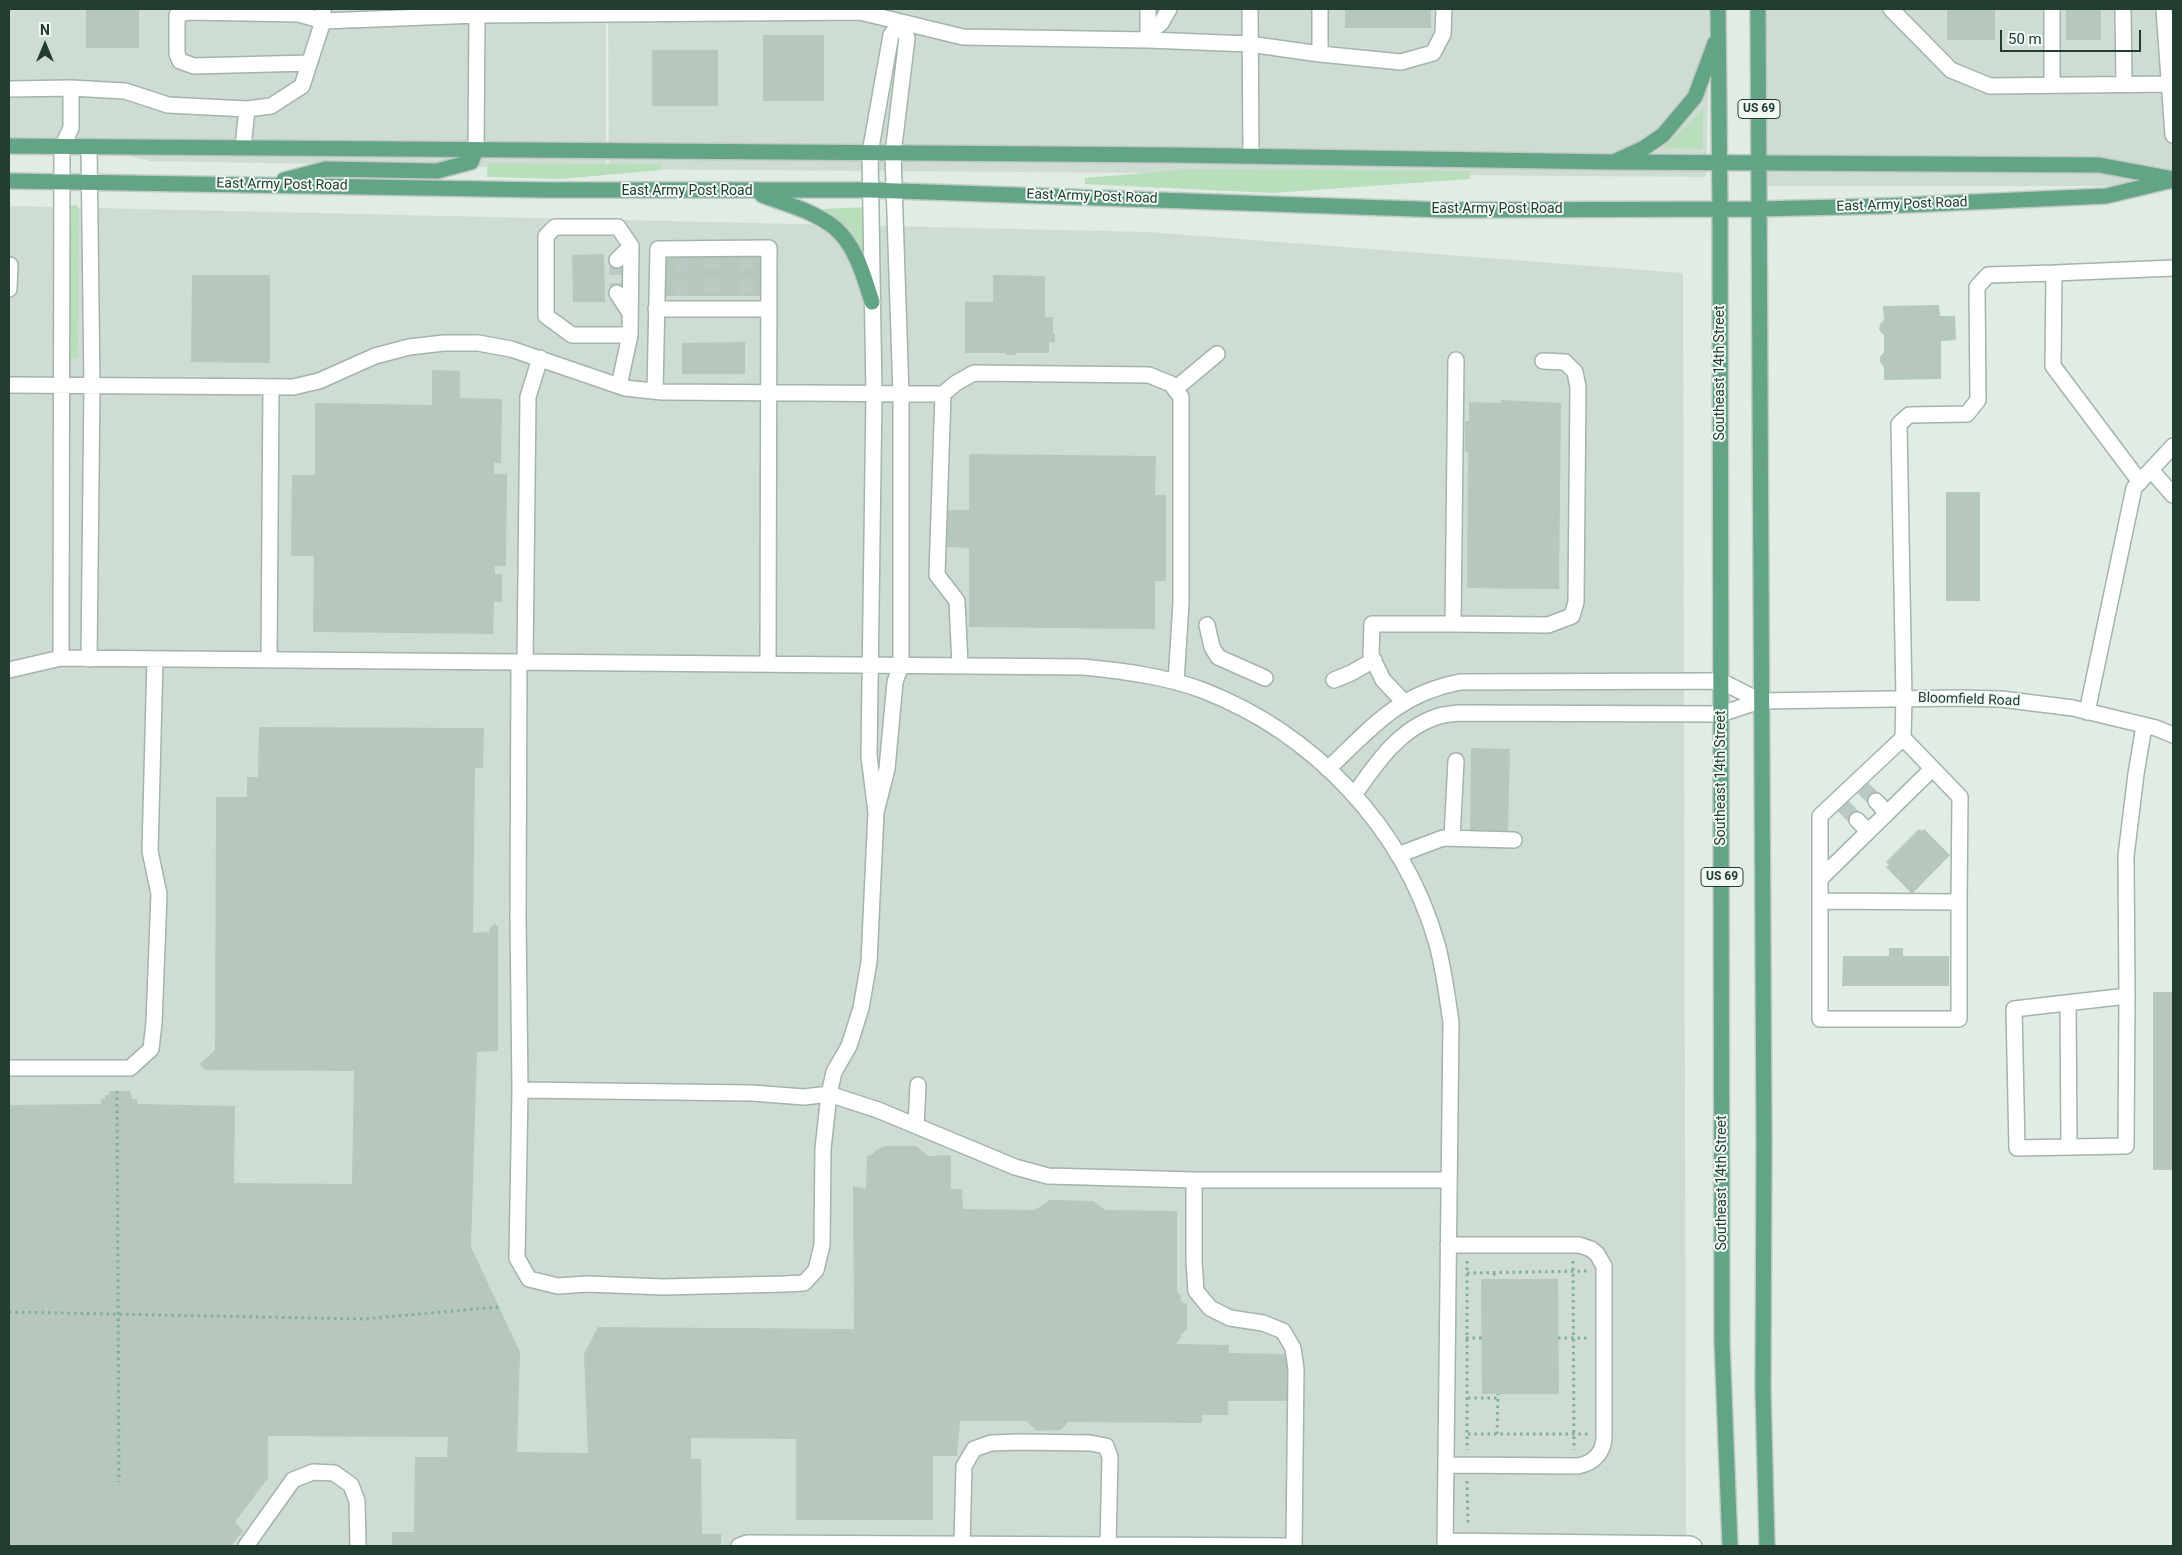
<!DOCTYPE html>
<html>
<head>
<meta charset="utf-8">
<style>
	body { margin:0 }
	#map { position:relative; width:2182px; height:1555px; overflow:hidden; background:#e1ece5; font-family:Roboto,sans-serif }
	canvas { display:block }
	.frame { position:absolute; inset:0; border:10px solid #203d2f; pointer-events:none }
	.north { position:absolute; left:20px; top:20px; width:50px; height:50px; -webkit-text-stroke:4px #f1f8f3; paint-order:stroke; rotate:0deg; font-size:14px; font-weight:700; line-height:20px; text-align:center; color:#203d2f }
	.north::after { content:''; display:block; margin:auto; width:18px; height:22px; background:#203d2f; clip-path:polygon(50% 0,100% 100%,50% 72%,0 100%) }
	.scale { position:absolute; left:2000px; top:30px; width:141px; height:22px; box-sizing:border-box; border:2px solid #203d2f; border-top:0; padding-left:6px; font-size:15px; line-height:18px; white-space:nowrap; color:#203d2f; -webkit-text-stroke:4px #f1f8f3; paint-order:stroke }
</style>
</head>
<body>
<div id="map">
<canvas width="2182" height="1555"></canvas>
<div class="frame"></div>
<div class="north">N</div>
<div class="scale">50 m</div>
</div>
<script>
const g = document.querySelector('canvas').getContext('2d');
g.lineJoin = 'round';
function fill(path, color) {
  g.fillStyle = color;
  g.fill(path, 'evenodd');
}
function strokePath(path, color, width, dash) {
  g.strokeStyle = color;
  g.lineWidth = width;
  g.lineCap = dash ? 'butt' : 'round';
  g.setLineDash(dash || []);
  g.stroke(path);
}
function label(font, color, halo, rows, align = 'center') {
  g.font = font + ' Roboto,sans-serif';
  g.lineWidth = 4;
  g.setLineDash([]);
  g.textBaseline = 'middle';
  g.strokeStyle = halo;
  g.fillStyle = color;
  for (const [text, x, y, turn = 0] of rows) {
    g.save();
    g.translate(x, y);
    g.rotate((+turn || 0) * Math.PI / 180);
    g.textAlign = isNaN(turn) ? turn : align;
    if (halo) g.strokeText(text, 0, 0);
    g.fillText(text, 0, 0);
    g.restore();
  }
}
fill(new Path2D(`
	M9,9H606V169L151,161L89,147L9,146Z
	M608,9H1710L1706,177L609,169Z
	M1756,9H2173V186H1757Z
	M9,206L1149,232L1683,273L1686,1546H9Z`), '#cfdcd3');
fill(new Path2D(`
	M1703,109V149L1663,148Z
	M488,163L661,164V170L561,179L487,177Z
	M1191,169L1470,171V179L1272,193L1085,184V178Z
	M76,204L79,209L78,355L77,358L72,359L69,355L70,212V207Z
	M865,207L864,253L851,236L822,212L823,209Z`), '#b8debb');
fill(new Path2D(`
	M86,9H139V48H86Z
	M1345,9H1431V28H1345Z
	M1947,9H1995V40H1947Z
	M2066,9H2101V40H2066Z
	M763,35H824V101H763Z
	M652,50H718V106H652Z
	M604,254L605,302H573L572,255Z
	M663,255H761V296H663Z
	M192,275H270V363L191,362Z
	M993,275L1045,276V317H1053V334H1055V343L1049,342V353H1016V355H1006V353H965V302H993Z
	M1939,305L1940,316H1955L1956,340L1941,341V379L1884,380V367L1880,362V357L1884,352V335L1879,330L1880,324L1884,320L1883,306Z
	M745,342V374H682V343Z
	M432,370L460,371V398L502,399L501,463H494V474H507L506,566H495V574H502V602H494L493,634L313,632L314,556H291L292,475H315V403L432,405Z
	M1501,400L1561,403L1559,589L1467,588L1468,452H1465V421H1469V402L1501,403Z
	M969,454L1156,456L1155,495H1166V581H1155V629L969,627V548L947,547V510H969Z
	M1946,492H1980V601H1946Z
	M259,727L484,728L483,768H475L473,933L489,932L490,928L494,924L498,926V1051L477,1052L471,1247L520,1352L517,1452L588,1453L584,1354L598,1327L854,1329L853,1186L866,1189L867,1156L872,1155L876,1150L885,1146H916L928,1156L951,1155V1189H962L963,1209L1035,1210L1050,1200L1093,1201L1105,1210L1177,1211V1292L1181,1296V1301L1187,1305V1329L1181,1335V1338L1177,1342V1344L1229,1345V1353L1289,1354V1401H1228V1415H1202V1423L1068,1422L1061,1430L1036,1431L1027,1421H960L957,1456H933V1520H796V1439L691,1438V1459H701L702,1534H721V1546H392V1532H414L415,1457H447L448,1437L268,1436V1478L235,1522L243,1531L231,1546H9V1105L101,1104V1099H105V1095H109V1091H130L132,1099H137V1104L235,1106L234,1183L352,1184L354,1071L205,1070L200,1064L215,1050L216,797H247V777H258Z
	M1471,748L1510,749L1508,831L1470,830Z
	M1919,829L1922,831L1924,829L1950,855L1912,894L1886,867L1889,865L1886,862Z
	M1889,948H1903V956H1949V986H1842L1843,956H1889Z
	M2153,992H2173V1170H2153Z
	M1481,1279H1558L1559,1394H1482Z`), '#b6c7bd');
strokePath(new Path2D(`
	M712,255V296
	M746,255V296
	M617,260V293
	M681,296L682,255
	M1863,788L1876,801
	M1843,806L1857,820`), '#bac9c1', 15, [15, 8]);
const minor = new Path2D(`
	M1250,9L1251,156
	M1891,9L1951,70L1990,86L2169,84
	M2052,9V85
	M2123,9L2124,84
	M2164,9L2173,135
	M1148,33L1161,23L1169,9
	M1148,40L1249,44L1320,54L1401,62L1433,53L1443,34L1444,9
	M1320,54V9
	M309,63L194,66L180,61L177,54V15L189,12L299,14L323,21V9
	M9,89L71,88L125,91L168,105L247,109L271,106L302,86L323,21L477,15
	M243,147L247,109
	M476,150L477,15L860,12L963,37L1148,40V9
	M617,260L631,246
	M9,289L10,265
	M617,293L630,313
	M656,309H769
	M9,385L293,387L319,381L375,356L409,347L444,343H478L511,349L625,388L662,392L943,394L956,383L974,373L1149,375L1171,384L1181,397V603L1176,682
	M619,386L630,335L631,246L618,227H555L546,236V316L572,335H630
	M1175,389L1217,354
	M655,391L658,249L769,248L768,664
	M943,394L937,575L957,601L960,666
	M2151,470L2173,495
	M2140,482L2053,366L2054,273L2173,268
	M1453,624L1548,625L1572,616L1576,602L1578,387L1575,372L1565,362L1543,361
	M1207,625L1212,647L1218,657L1265,678
	M61,658L62,147L71,128V88
	M89,659L92,386L89,147
	M269,660L271,388
	M519,662L518,919L520,1090
	M525,662L528,397L540,358
	M9,670L61,658L1083,667C1123,671 1164,676 1202,690C1314,733 1404,828 1437,944C1444,970 1447,996 1451,1022L1445,1546
	M1334,680L1351,673L1374,660
	M1404,702L1383,680L1371,655L1372,624H1453L1456,360
	M2087,712L2134,488L2173,446
	M1903,738L1820,816V901L1959,902L1960,797L1903,738L1904,699L1899,424L1909,415L1967,414L1978,400L1977,287L1988,275L2054,273
	M1328,769C1372,727 1398,694 1460,682L1721,681L1760,701
	M1354,795C1376,764 1398,730 1436,717C1443,714 1452,714 1459,713L1721,714L1760,701L1957,698L2001,699L2073,708L2156,728L2173,735
	M1876,801L1887,813
	M876,812L887,769L895,682L901,665V395L893,154L907,38L901,23L891,35L870,153L874,394L869,756L876,812L869,962L861,1008L849,1046L834,1072L829,1094L878,1110L1015,1167L1048,1176L1194,1180V1261L1196,1291L1210,1308L1230,1318L1263,1323L1283,1331L1293,1348L1296,1369L1294,1546
	M1857,820L1868,831
	M1452,838L1456,761
	M1398,855L1443,838L1514,840
	M1821,878L1932,769
	M1820,901V1019H1959V902
	M2127,996L2014,1009L2017,1148L2126,1146L2127,996L2126,856L2136,774L2144,726
	M2068,1003L2069,1147
	M9,1068H130L151,1049L154,1023L159,894L150,851L155,659
	M520,1090L752,1093L804,1097L829,1094L823,1149L822,1245L816,1270L804,1283L784,1284L663,1287L588,1284L558,1286L529,1279L517,1258Z
	M916,1125L918,1085
	M1194,1180H1449
	M1446,1465L1578,1466C1594,1463 1604,1452 1604,1436V1266L1597,1254L1591,1249L1579,1245H1448
	M1445,1541L1690,1544L1694,1546
	M962,1544L964,1466L974,1449L991,1443L1019,1442L1090,1443L1106,1446L1110,1457L1108,1545
	M246,1546L293,1480L313,1472L334,1473L351,1485L357,1501L358,1546
	M739,1546L747,1543L1294,1546`);
const major = new Path2D(`
	M1718,9L1720,208L1722,1342L1730,1546
	M1758,9L1764,1141L1763,1390L1767,1546
	M9,146L1173,155L1612,162L2099,165L2169,178
	M1618,160L1644,148L1663,135L1695,97L1715,43
	M284,180L326,169L437,171L471,162L476,150
	M9,181L545,190H870L1445,210L1759,209L1883,206L2106,196L2173,180
	M762,195C786,204 814,211 835,228C856,246 864,277 872,302`);
strokePath(minor, '#a3b4ab', 18);
strokePath(major, '#c1c9c5', 18);
strokePath(new Path2D(`
	M117,1091L119,1482
	M1467,1261V1450
	M1573,1261L1574,1450
	M1467,1273L1588,1271
	M1494,1273L1495,1279
	M9,1312L363,1319L499,1307
	M1466,1338H1482
	M1558,1338H1588
	M1468,1398H1498
	M1468,1434H1589
	M1497,1434L1498,1394
	M1467,1481L1468,1524`), '#80b197', 3, [2.5, 4]);
strokePath(minor, '#fff', 15);
strokePath(major, '#63a486', 15);
for (const [x, y, w] of [
	[1759,109,42],
	[1722,877,42]
]) {
  const box = new Path2D();
  box.roundRect(x - w / 2, y - 9.5, w, 19, 4);
  g.fillStyle = '#f1f8f3';
  g.fill(box);
  strokePath(box, '#203d2f', 1);
}
label('bold 12px', '#203d2f', null, [
	["US 69",1759,109],
	["US 69",1722,877]
]);
label('14px', '#203d2f', '#f1f8f3', [
	["East Army Post Road",282,185,1],
	["East Army Post Road",687,191],
	["East Army Post Road",1092,197,2],
	["East Army Post Road",1902,205,-2],
	["East Army Post Road",1497,209],
	["Southeast 14th Street",1720,373,-90],
	["Bloomfield Road",1969,700,2],
	["Southeast 14th Street",1721,778,-90],
	["Southeast 14th Street",1722,1183,-90]
]);
</script>
</body>
</html>
